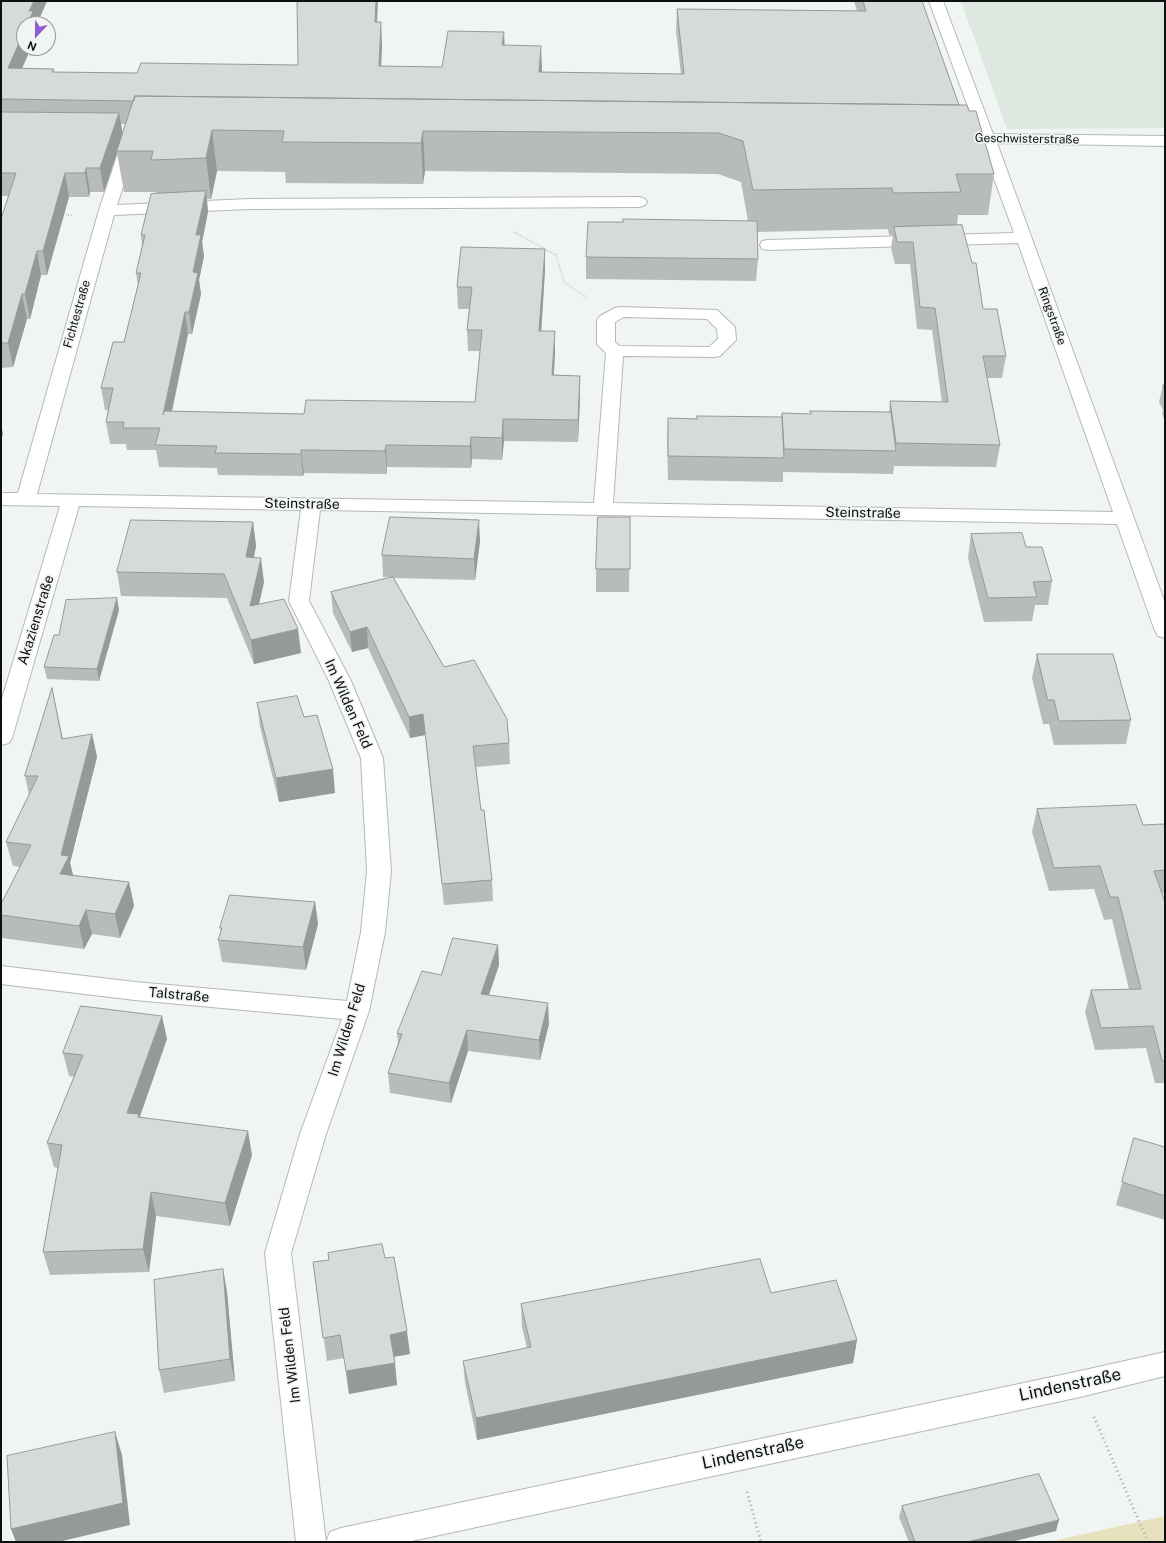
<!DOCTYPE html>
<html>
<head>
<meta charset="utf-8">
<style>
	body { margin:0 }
	#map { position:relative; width:1166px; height:1543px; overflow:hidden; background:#f0f4f2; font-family:"Public Sans",sans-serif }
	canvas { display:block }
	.frame { position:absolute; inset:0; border:2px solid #0e100f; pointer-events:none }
	.north { position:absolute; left:16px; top:16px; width:40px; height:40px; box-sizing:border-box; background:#f0f4f2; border:1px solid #969997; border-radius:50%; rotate:202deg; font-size:11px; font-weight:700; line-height:16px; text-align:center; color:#0e100f }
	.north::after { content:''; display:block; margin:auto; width:14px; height:18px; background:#8e5ad2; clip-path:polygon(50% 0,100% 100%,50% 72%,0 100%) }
</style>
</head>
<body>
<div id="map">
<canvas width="1166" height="1543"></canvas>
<div class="frame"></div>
<div class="north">N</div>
</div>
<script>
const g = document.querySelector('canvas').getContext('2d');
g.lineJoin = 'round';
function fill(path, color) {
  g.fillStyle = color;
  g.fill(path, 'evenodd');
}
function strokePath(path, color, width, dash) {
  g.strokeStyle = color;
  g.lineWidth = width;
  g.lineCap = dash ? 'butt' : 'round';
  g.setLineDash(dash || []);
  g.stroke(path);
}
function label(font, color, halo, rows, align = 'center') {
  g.font = font + ' "Public Sans",sans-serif';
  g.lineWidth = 3.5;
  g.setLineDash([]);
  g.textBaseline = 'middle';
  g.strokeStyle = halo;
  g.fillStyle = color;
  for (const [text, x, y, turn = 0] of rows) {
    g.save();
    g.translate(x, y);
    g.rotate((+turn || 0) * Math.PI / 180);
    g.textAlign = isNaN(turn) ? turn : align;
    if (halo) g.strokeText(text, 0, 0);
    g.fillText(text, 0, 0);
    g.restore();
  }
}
fill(new Path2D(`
	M961,1H1165V128L1007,129Z`), '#dde8e1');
fill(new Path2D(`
	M1165,1516V1542H1048Z`), '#e7e2bd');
const minor = new Path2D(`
	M929,1H943L993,134L1165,136V146L997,143L1165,603V638L1158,636L1155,631L1117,524L320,510L309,601L351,681L383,758L391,871L385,932L369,1011L326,1134L291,1253L326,1542H296L265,1253L300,1134L342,1019L135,1000L1,984V966L135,982L347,1001L361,932L367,871L361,758L329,681L289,601L301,510L79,506L12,738L9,743L1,745V702L60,506L1,505V493H18L99,210L121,144L124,141H134L137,144L117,205L249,199L639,197L645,199L647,202L645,205L639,207L249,209L114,215L37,494L594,503L606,353L597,344V320L600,316L615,308L621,307L717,310L735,327L736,340L720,356L714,357L623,356L613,503L1113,512L1018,243L768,250L762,249L760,245L762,241L768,240L1014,233L981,143L949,141L946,138L949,135L978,134ZM624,317L707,319L717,329L718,339L709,347L619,346L615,342V322Z
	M1165,1352V1376L1080,1397L407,1542H326L330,1532L341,1528L1080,1371Z`);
strokePath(minor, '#b5b8b6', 2);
strokePath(new Path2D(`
	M61,215H72
	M514,232L556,255L564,282L587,298`), '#a6a9a8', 2, [0.5, 2]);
strokePath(new Path2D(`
	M1094,1417L1148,1542
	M747,1492L761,1542`), '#a6a9a8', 3, [1, 3.5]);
fill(minor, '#fff');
fill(new Path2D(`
	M1,1H47L37,24L24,48H31L22,68L54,69V72L137,73L298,65L377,22L382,44L381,66L442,67L504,45L542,69V72L681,74L676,31L677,9L857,11L854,1H922L959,105L994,174L988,215H958L957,225L983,309L1006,356L1002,378H987L1000,445L996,467L894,466L893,474L783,472V482L668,480L667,441L668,418L697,419L781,417L782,413L810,414V411L889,412L890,401L942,402L932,330L917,329L910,264H895L891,248L893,235H889L888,229L757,232L758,259L756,281L586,279V257L623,222L748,221L741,182L718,174L425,171L423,184L286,183L285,172L217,171L211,199H207L208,212L202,242L204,256L199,280L201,294L192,334H188L172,412L304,414L475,402L480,351H468L467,330L469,309H458L457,287L545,249V270L541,331H555V353L554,375L580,376V398L578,442L504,441L502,460L472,459L471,468L387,467V474L304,473L303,476L218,475L217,468L159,467L156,450H127L126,444H110L106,422L108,410H105L101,388L124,342L138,285L136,273L142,246L141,235L156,192H124L117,153L104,192H90L89,197H69L47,275H41L30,319H27L13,367L1,368V219L8,196H1ZM121,124H126L123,134Z
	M1163,385H1165V422L1162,414L1163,410L1159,402Z
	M630,517L629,592H596V569Z
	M253,522L256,546L254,558L264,582L259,604L301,653L254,664L227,598L121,596L117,572Z
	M971,534L1026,547L1052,581L1048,605H1035L1032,621L984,622L968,558Z
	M480,541L475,580L394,578L444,667L509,743L510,764L476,767L481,810L492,880L493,901L444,905L425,735L410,738L368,648L352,652L333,613L331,592L392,577H383L382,555Z
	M119,610L99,681L47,679L44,667Z
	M1037,654L1131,720L1126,744L1054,745L1049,724H1043L1032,678Z
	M52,688L63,739L92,734L97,757L70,863L73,875L129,882L134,906L120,938L92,934L84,949L2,938L1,934V904L20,867L13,866L6,842L29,795L25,776Z
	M257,703L304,717L335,793L279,802L260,727Z
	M1037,809L1165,828V893H1162L1165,902V1083H1155L1146,1048L1095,1050L1085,1012L1091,990L1129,989L1112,919L1104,920L1094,889L1049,891L1032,832Z
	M315,902L318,924L306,970L222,962L218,940L221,932L220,928Z
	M498,945L499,965L489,995L549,1024L540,1060L468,1051L451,1103L390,1093L388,1073L398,1043L397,1033L441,975Z
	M167,1039L140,1116V1117L252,1155L230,1226L156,1216L149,1272L50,1275L43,1252L58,1168L54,1167L47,1143L74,1077L69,1076L63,1053Z
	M1134,1138L1165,1147V1220L1116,1205Z
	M385,1258L410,1354L394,1357L397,1385L349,1394L344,1358L327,1361L313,1262Z
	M223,1269L227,1292L235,1381L164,1393L159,1370Z
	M771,1293L857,1340L853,1363L477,1440L465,1383L463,1361L527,1348L522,1327L521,1304Z
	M902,1506L1056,1531L1010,1542H909L899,1517Z`), '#b8bbbb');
fill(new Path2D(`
	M34,1H47L37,24H28L29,11Z
	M376,1H378L376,44L375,22Z
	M381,22L382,44L380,88L379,66Z
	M24,32V48H31L12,91L8,68Z
	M504,32L505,55L502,45Z
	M541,46L542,69L539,95V72Z
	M119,113L123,136L117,151V153L104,192L100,168Z
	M212,130L217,171L211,199L206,158Z
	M423,131L425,171L423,184L421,143Z
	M86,168L90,192L89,197L85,173Z
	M65,173L69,197L47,275L43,251Z
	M206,191L208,212L202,242L204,256L199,280L201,294L192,334L189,312L193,272L196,235Z
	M545,249V270L540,352L539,331Z
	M37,251L41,275L30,319L25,294Z
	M22,294L27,319L13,367L8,343Z
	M185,312L188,334L166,437L163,415Z
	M555,331V353L552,397V375Z
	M580,376V398L578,442V420Z
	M503,419L504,441L502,460V438Z
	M1,424L3,434L1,440Z
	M471,437L472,459L471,468L470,446Z
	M386,445L387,467V474L385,451Z
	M301,450L304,473L303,476L301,454Z
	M479,520L480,541L475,580L474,559Z
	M253,522L256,546L249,581L246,557Z
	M261,558L264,582L253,630L250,606Z
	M117,598L119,610L99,681L97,669Z
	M367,627L368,648L352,652L350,632Z
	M298,629L301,653L254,664L251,640Z
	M423,714L425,735L410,738L409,717Z
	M92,734L97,757L70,863L74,879L60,874L61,855Z
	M333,769L335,793L279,802L276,778Z
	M129,882L134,906L120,938L115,914Z
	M315,902L318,924L306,970L303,947Z
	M86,910L92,934L84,949L79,926Z
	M498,945L499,965L482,1015L481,994Z
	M548,1003L549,1024L540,1060L539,1040Z
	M162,1016L167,1039L140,1116L145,1138L127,1113Z
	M467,1030L468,1051L451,1103L449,1083Z
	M248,1131L252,1155L230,1226L225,1203Z
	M151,1192L156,1216L149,1272L143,1249Z
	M223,1269L227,1292L235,1381L230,1359Z
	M407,1331L410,1354L392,1357L390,1335Z
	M857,1340L853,1363L477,1440L476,1418Z
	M395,1363L397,1385L349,1394L346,1371Z
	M115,1432L122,1455L130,1525L58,1542H16L11,1529Z
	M1059,1520L1056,1531L1010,1542H967Z`), '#969999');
const building = new Path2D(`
	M1,1H34L29,11H33L28,24H24V32L8,68L54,69L52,72L137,73L141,63L298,65L297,1H376L375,22H381L379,66L442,67L448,31L504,32L502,45L541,46L539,72L684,74L677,9L866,11L863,1H922L959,105L135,96L134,101L1,99Z
	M135,96L967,105L969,111H976L994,174H956L961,192L893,193L892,188L753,190L743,141L719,133L423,131L421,143L282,142L284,131L212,130L206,158L151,160L153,151H117Z
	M1,112L119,113L100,168H86L85,173H65L43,251H37L25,294H22L8,343H1V219L16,173H1Z
	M206,191L196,235H201L193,272L198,273L189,312H185L163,415L164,411L304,414L306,400L475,402L482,330H467L472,287H457L461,247L545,249L539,331H555L552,375L580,376L578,420L503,419L502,438L471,437L470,446L386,445L385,451L301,450V454L215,453L217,446L155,445L160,428H123L124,422H106L113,388H101L113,342H124L141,273H136L145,235H141L151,194Z
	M623,219L757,221L758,259L586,257L588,222H623Z
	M962,225L972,263H976L983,309H997L1006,356H983L1000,445L896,443L890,401L948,402L935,308L920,307L913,242H897L894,227Z
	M1163,385H1165V390Z
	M810,411L891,412L896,451L784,449L782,413L811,414Z
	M697,416L782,417L784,458L668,456V418L697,419Z
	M390,517L479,520L474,559L382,555Z
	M598,517H630V569H596Z
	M131,520L253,522L246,557L261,558L250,606L284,599L298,629L251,640L224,574L117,572Z
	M1022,533L1026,547H1042L1052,581L1033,582L1037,597L988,598L971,534Z
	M393,577L444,667L474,660L507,719L509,743L473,746L481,810H484L492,880L442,884L423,714L409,717L367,627L350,632L331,592Z
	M117,598L97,669L44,667L54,635H59L66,600Z
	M1037,654H1113L1131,720L1059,721L1054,700H1048Z
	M52,688L62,739L92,734L61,855L69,856L60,874L129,882L115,914L86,910L79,926L1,915V904L31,845L6,842L38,776H25Z
	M297,696L304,717L317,715L333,769L276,778L257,703Z
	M1136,805L1143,825L1164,824L1165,828V870L1154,871L1165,902V1061H1162L1153,1026L1101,1028L1091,990L1141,989L1118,897H1110L1100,866L1054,868L1037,809Z
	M230,895L315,902L303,947L218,940L222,928H220Z
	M453,938L498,945L481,994L548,1003L539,1040L467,1030L449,1083L388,1073L402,1034L397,1033L422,971L441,975Z
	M81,1006L162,1016L127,1113L139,1114L138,1117L248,1131L225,1203L151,1192L143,1249L43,1252L62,1145L47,1143L83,1055L63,1053Z
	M1134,1138L1165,1147V1196L1122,1182Z
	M382,1244L385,1258L394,1257L407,1331L390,1335L395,1363L346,1371L340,1335L323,1338L313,1262L329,1260L328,1253Z
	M760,1259L771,1293L836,1280L857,1340L476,1418L463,1361L531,1347L521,1304Z
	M223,1269L230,1359L159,1370L154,1280Z
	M115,1432L123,1503L11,1529L7,1456Z
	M1039,1474L1059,1520L967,1542H915L902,1506Z`);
fill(building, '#d6dada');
strokePath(building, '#969999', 1);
label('12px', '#0e100f', '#f0f4f2', [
	["Geschwisterstraße",1027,139,1],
	["Fichtestraße",77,314,-74],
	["Ringstraße",1052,316,70]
]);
label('14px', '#0e100f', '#f0f4f2', [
	["Steinstraße",302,504,1],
	["Steinstraße",863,513,1],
	["Akazienstraße",36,620,-73],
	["Im Wilden Feld",348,704,66],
	["Talstraße",179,995,5],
	["Im Wilden Feld",347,1030,-73],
	["Im Wilden Feld",290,1355,-97]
]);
label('17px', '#0e100f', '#f0f4f2', [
	["Lindenstraße",1070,1385,-12],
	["Lindenstraße",753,1453,-12]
]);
</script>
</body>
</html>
